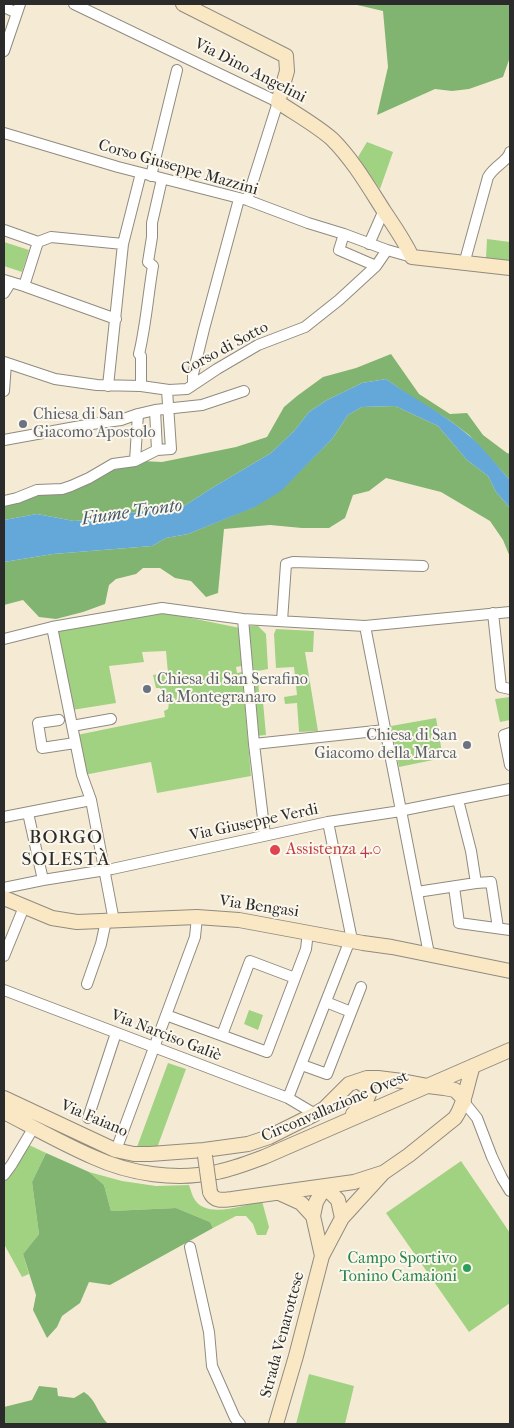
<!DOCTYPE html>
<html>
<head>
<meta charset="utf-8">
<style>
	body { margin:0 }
	#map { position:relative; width:514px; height:1428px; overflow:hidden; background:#f5ebd5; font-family:"IM FELL French Canon",serif }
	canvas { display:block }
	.frame { position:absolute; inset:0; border:5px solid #2b2b2b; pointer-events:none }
</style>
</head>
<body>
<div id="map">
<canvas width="514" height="1428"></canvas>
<div class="frame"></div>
</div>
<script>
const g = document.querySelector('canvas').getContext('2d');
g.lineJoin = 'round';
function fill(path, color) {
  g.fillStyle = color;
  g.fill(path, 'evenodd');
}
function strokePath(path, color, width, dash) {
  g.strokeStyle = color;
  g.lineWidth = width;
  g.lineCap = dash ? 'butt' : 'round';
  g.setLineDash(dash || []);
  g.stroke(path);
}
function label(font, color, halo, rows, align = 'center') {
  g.font = font + ' "IM FELL French Canon",serif';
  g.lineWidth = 4;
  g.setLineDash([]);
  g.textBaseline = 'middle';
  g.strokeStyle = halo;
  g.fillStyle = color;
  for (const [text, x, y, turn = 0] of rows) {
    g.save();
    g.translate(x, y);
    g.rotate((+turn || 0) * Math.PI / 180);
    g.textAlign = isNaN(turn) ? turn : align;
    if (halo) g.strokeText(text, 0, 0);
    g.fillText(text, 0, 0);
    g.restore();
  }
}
fill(new Path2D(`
	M367,142L393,152L380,189L358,157Z
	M487,239L510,242V261L486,258Z
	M4,242L29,250L22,272L4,266Z
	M160,613L171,614L240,628L242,666L236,667L237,673L242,672L251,776L157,793L151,762L84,775L77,735L165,717L164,711L168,709C171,700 163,696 160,688H156L153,675L168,673L166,651L142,652L144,662L109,666L116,703L72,710L58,630Z
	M250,626H258L266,634L268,669L258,671L259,696L269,695L270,701L263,702L266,735L255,736L247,629Z
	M276,629L314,631L313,652H305L318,731L299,732L297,703L285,704L284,697L297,695L294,667L276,668L274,634Z
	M510,697V720L500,722L495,699Z
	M436,718L443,758L399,767L391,726Z
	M249,1010L263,1015L258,1030L244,1024Z
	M168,1063L186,1069L157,1148L137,1147Z
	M27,1144L46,1153L32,1182L39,1234L23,1254L29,1274L22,1277L4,1244V1181Z
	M461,1161L510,1233V1303L469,1332L386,1213Z
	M89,1172L122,1181L156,1186L189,1185C191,1190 192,1196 195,1200C207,1219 245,1205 262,1201L269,1227L266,1235H257L253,1224L246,1216H236L213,1228L210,1222L176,1208L111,1211L104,1185Z
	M309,1374L354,1386L345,1424H296Z`), '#a0d282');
fill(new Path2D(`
	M353,4H510V57L503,77L469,89L452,91L435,89L377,115L388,67L383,11Z
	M391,354L419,394L450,414L467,413L483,435L507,453L510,454V480L469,435L449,420L407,394L386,379L362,383L327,400L309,412L294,431L271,453L212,488L184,506L131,513L111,518L74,521L37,514L4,520V502L103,474L125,466L142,461L162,462L236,447L267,437L284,407L297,396L323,377L356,368Z
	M395,406L438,426L467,460L488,476L496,492L510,508V557L503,540L490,521L441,492L386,478L369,491L353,495L345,518L329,528H302L270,525L224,529L218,593L206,597L191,581L175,578L160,568H143L136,574L116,579L109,585L105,604L83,612L56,619L39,617L23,600L4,605V562L53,554L152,546L166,538L188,534L254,507L281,490L332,439L348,415L362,407Z
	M46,1153L89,1172L104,1185L111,1211L176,1208L210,1222L213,1228L110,1285L89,1282L80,1303L62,1316L57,1327L47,1338L33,1310L36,1295L23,1254L39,1234L32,1182Z
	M39,1386L57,1388L58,1396L74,1398L84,1392C96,1399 97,1413 108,1424H4V1407L32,1400Z`), '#80b470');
fill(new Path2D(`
	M386,379C412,398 443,413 467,434C483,447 496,465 510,480V508L496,492L488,476L467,460L438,426L395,406L362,407L348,415L332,439L281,491L255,507L188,534L166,538L152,546L53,554L4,562V520L37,514L74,521L111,518L131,513L184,506L212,488L271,453L294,431L309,412L327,400L362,383Z`), '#64a8d9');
const street = new Path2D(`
	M74,4L278,102L247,200
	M4,7L17,13
	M4,51L20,4
	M4,133L118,167L247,200L308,223L344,234L387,250L412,257
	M151,176L177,70
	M4,230L38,242L24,286
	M344,234L339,250L376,266
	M38,242L51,237L123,244
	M369,244L384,210
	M464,264L488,177C494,166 508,161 510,152
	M4,280L24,286L116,319
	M4,293L11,282
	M4,362L55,379L97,385L141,386L169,390L187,389L217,369L258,345L305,327L339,300L376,266L387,250
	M193,385V374L204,329L239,199
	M108,386L123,244L141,173
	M141,386V356L139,354C146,325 148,295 153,266L148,262L152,237V223L162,179
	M4,391L6,363
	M155,410L157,450
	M4,440L92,424L121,420L138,414L155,410L202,405L244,391
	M135,461L138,414
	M4,501L17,498L37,490L62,489L71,486L89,478L113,464L135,461L157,450L171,449L167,390
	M493,613L501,687L510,689
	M243,619L254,744L265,835
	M282,621L286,564L293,562L423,566
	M365,626L429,954
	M52,627L82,775L91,800L114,921
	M4,639L52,627L162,608L243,619L365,626L510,612
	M59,720L38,723L42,748L75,743
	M72,726L111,719
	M510,733L504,735L510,765
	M254,744L385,730
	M458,800L471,851L476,883
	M28,813L43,880
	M4,817L91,800
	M454,887L459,923L510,930
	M4,888L43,880L112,869L328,822L394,812L510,789
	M417,892L476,883L491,882L498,928
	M4,956L24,907
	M87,984L101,944L106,921
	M4,990L288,1098L315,1114
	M326,1002L351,1012
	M166,1015L267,1052L306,949L308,932
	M222,1035L250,961L295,978
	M302,1065L327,1074L361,987
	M288,1098L350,940L351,935L328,822
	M464,1102L477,1118L492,1157L502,1178L510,1191
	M88,1118L116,1033
	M119,1142L195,937L197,917
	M4,1175L12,1164L34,1127
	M190,1247L209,1332L212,1366L235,1418L240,1424`);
const secondary = new Path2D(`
	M183,4L286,56L287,71L278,102C296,114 316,125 332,139C353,160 368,186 384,211C394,226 404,240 412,257L510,268
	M4,898L52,918L77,922L197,917L239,920L363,943L392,947L510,971
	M4,1098L115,1150L134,1154H150L204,1150L248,1144L269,1137L315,1114L325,1108L349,1084L367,1078H378L402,1081L428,1086L444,1088L455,1090L461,1096L464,1102
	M4,1112C33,1127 63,1144 93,1157C130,1174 176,1181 217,1172C233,1169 248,1163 264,1157L510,1050
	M353,1114L365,1104L369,1094L366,1087L358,1081
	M210,1192C214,1202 223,1200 232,1199L354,1182L382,1173
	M279,1193L301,1203L313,1216
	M342,1218L383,1173L409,1155L455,1118C465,1104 467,1083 473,1066
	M322,1256L313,1216L316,1202L325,1187
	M276,1424L296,1356L322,1256L342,1218L338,1200L325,1187`);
strokePath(street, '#908b80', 12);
strokePath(secondary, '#908b80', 16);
strokePath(street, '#fff', 10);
strokePath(secondary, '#fae7c3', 14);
const secondaryBridge = new Path2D(`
	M205,1156L210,1192`);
strokePath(secondaryBridge, '#908b80', 16, []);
strokePath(secondaryBridge, '#fae7c3', 14);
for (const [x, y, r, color] of [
	[23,424,5,"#6b7280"],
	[147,689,5,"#6b7280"],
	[467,745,5,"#6b7280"],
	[275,850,6,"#e0444e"],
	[467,1268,5,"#2e9e5b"]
]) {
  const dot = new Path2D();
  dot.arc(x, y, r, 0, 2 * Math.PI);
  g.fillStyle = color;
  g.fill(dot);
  strokePath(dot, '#fbf7ec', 2);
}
label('16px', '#2b2b2b', '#fbf7ec', [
	["Via Dino Angelini",250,71,27],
	["Corso Giuseppe Mazzini",178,168,16],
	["Corso di Sotto",225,349,-28],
	["Via Giuseppe Verdi",254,823,-12],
	["Via Bengasi",259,907,8],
	["Via Narciso Galiè",166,1036,21],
	["Circonvallazione Ovest",335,1107,-23],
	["Via Faiano",94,1119,23],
	["Strada Venarottese",283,1335,-75]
]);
label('16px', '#5b616d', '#fbf7ec', [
	["Chiesa di San",33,415],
	["Giacomo Apostolo",33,433],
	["Chiesa di San Serafino",157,680],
	["da Montegranaro",157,698],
	["Chiesa di San",457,736,"right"],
	["Giacomo della Marca",457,754,"right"]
], 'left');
label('16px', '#be3a42', '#fbf7ec', [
	["Assistenza 4.0",286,850]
], 'left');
label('16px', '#27864d', '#fbf7ec', [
	["Campo Sportivo",457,1259],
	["Tonino Camaioni",457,1277]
], 'right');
label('italic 18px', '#3f5768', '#fbf7ec', [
	["Fiume Tronto",132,513,-8]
]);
g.letterSpacing = '1px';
label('19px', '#2b2b2b', '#fbf7ec', [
	["BORGO",66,838],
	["SOLESTÀ",66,860]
]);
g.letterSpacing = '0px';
</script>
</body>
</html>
